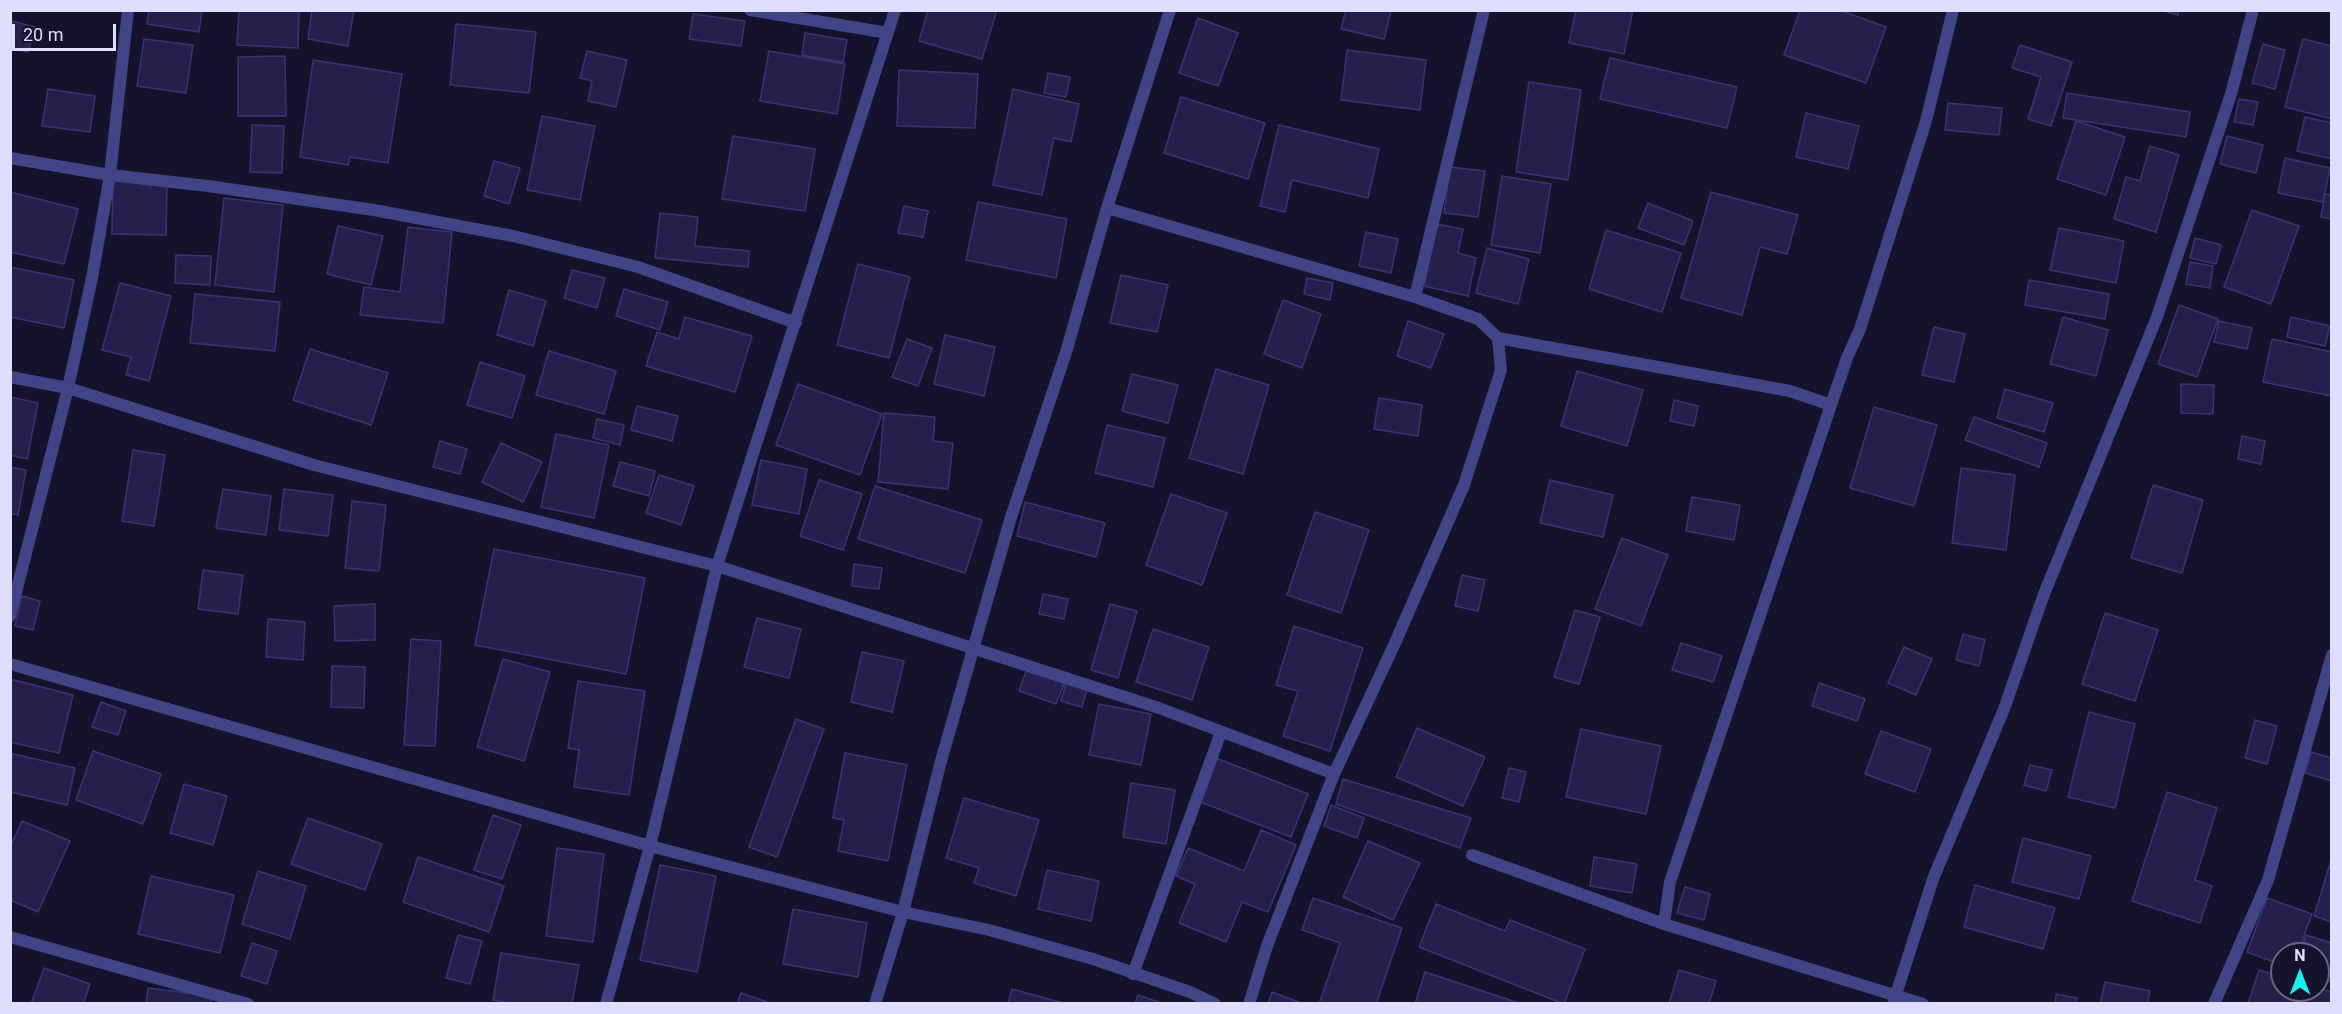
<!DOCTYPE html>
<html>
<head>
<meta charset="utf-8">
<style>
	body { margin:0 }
	#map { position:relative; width:2342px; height:1014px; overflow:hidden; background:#15132b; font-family:Roboto,sans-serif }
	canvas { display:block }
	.frame { position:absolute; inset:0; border:12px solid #dfdefd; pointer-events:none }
	.north { position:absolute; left:2270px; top:942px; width:60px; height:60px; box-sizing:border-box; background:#15132b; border:2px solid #66647f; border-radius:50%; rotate:0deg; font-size:16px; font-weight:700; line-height:24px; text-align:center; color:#dfdefd }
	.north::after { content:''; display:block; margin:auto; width:21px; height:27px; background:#16f0f2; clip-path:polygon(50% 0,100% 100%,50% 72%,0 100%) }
	.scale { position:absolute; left:12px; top:24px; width:104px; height:27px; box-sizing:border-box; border:3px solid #dfdefd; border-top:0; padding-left:8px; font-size:18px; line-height:21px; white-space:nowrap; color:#dfdefd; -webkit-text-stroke:4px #15132b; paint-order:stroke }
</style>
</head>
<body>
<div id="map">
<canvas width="2342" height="1014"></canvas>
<div class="frame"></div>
<div class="north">N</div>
<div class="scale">20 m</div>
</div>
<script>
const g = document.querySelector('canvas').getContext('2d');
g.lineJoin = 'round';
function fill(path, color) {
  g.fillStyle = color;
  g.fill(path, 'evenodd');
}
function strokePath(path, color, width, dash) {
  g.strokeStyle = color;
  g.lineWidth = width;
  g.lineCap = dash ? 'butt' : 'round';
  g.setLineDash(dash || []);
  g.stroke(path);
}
const building = new Path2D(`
	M149,10H202L199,32L147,24Z
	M239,10H299L298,48L237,45Z
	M312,10H354L348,46L308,39Z
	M928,10H997L982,59L919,41Z
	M1346,10L1391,11L1384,39L1341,29Z
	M1576,10H1633L1624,54L1569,43Z
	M1800,10H1839L1886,27L1866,83L1784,55Z
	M2161,10H2179L2178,15Z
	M693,14L745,21L741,46L689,39Z
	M1198,18L1238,33L1218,86L1179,73Z
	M12,21L35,27L28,52L10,48Z
	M456,24L536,32L529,93L450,85Z
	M805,33L847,40L843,62L802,55Z
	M144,39L193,45L186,93L137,86Z
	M2303,39L2332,46V119L2285,107Z
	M2263,44L2285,50L2275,89L2252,83Z
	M2020,45L2072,62L2051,126L2028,119L2041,77L2012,68Z
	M1347,50L1426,60L1420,110L1341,100Z
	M587,51L627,60L616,107L588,101L592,81L580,78Z
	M769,51L845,64L837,114L760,101Z
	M285,56L286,116H238V57Z
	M1610,58L1737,87L1727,128L1600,99Z
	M313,60L402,74L388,163L350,157L348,165L300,157Z
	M899,70L978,74L975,128L897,126Z
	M1048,73L1070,77L1066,97L1044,93Z
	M1529,82L1581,90L1568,180L1516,172Z
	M48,89L95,96L90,132L42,126Z
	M1013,89L1079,104L1071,142L1054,138L1042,195L993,185Z
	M2067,93L2190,112L2186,137L2063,118Z
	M1181,97L1265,123L1248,179L1164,153Z
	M2239,99L2258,102L2253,125L2234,122Z
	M1948,103L2002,108L1999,135L1945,130Z
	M1806,113L1859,126L1848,169L1796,157Z
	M542,116L595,126L580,200L527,190Z
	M2305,117L2332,123V159L2297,151Z
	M2076,121L2125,137L2106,195L2057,179Z
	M252,125L284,126L282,173L250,172Z
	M1279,125L1379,149L1368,198L1292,180L1285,212L1260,206Z
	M733,136L815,149L805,211L722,199Z
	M2227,136L2263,145L2256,173L2220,164Z
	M2150,146L2179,155L2156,232L2114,219L2126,177L2140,181Z
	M2285,158L2330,168L2323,202L2278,193Z
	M494,161L520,168L509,204L484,196Z
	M1450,167L1485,171L1478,217L1444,213Z
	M1502,176L1551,184L1540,253L1491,245Z
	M113,181L167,183L166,235L112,234Z
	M10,192L78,209L64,264L10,252Z
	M1711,192L1798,215L1787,254L1760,247L1742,315L1681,298Z
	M2325,194L2332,195V219L2321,217Z
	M224,198L283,205L274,292L215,285Z
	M978,202L1067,219L1056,278L966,260Z
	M1648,203L1693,221L1684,245L1638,228Z
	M904,206L928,211L923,237L898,233Z
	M2252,210L2299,226L2271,304L2224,287Z
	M660,213L698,217L695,246L749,251L748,267L655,258Z
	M1437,224L1463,229L1458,253L1476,258L1468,296L1424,286Z
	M338,226L383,236L371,285L327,274Z
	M408,227L452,232L443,323L360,315L364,287L400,292Z
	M2059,228L2124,241L2116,283L2050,270Z
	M1606,230L1681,253L1662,312L1589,289Z
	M1366,232L1398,239L1391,273L1359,266Z
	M2195,238L2221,245L2216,264L2190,258Z
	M1487,248L1529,259L1518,304L1476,293Z
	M176,255L211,256L210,285L175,283Z
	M2190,262L2213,266L2210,288L2186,284Z
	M858,264L910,277L889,358L837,345Z
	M10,267L74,280L64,328L10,317Z
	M572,270L605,278L597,308L564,298Z
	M1121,275L1168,285L1157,332L1110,323Z
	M1307,278L1333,283L1330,300L1304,294Z
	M2029,280L2109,294L2105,319L2025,305Z
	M120,283L171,296L149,381L126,375L131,357L102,350Z
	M624,289L668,302L660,330L616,316Z
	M509,290L546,301L533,346L497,335Z
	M195,294L280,302L275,351L190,343Z
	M1283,300L1321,314L1302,368L1264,354Z
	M2179,305L2218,319L2197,377L2158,364Z
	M685,317L752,336L735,392L646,366L657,332L679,339Z
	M2063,317L2108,330L2096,376L2050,364Z
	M2291,317L2330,326L2325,346L2287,337Z
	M1408,321L1444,334L1431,368L1397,356Z
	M2219,321L2252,328L2247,349L2214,342Z
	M1934,327L1965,334L1954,382L1922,375Z
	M945,335L995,347L984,396L934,384Z
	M907,339L932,348L918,386L892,377Z
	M2272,339L2332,352V396L2263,382Z
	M310,349L388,373L371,425L293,400Z
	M549,351L616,371L604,414L536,395Z
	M480,362L525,376L512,418L467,405Z
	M1216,369L1269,385L1243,474L1189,458Z
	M1577,371L1643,390L1627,446L1561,426Z
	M1132,374L1178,385L1168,423L1122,411Z
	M798,384L882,414L860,475L776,445Z
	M2181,384L2214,385L2213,414L2181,413Z
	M2005,389L2053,403L2044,432L1997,418Z
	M10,397L38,403L27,459L10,455Z
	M1379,398L1422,405L1418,436L1374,429Z
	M1674,400L1698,406L1694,426L1670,421Z
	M637,406L678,416L672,441L631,430Z
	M1874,407L1937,425L1914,506L1850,488Z
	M884,413L935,417L933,441L953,443L948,489L878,482Z
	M1974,417L2047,443L2039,467L1965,440Z
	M597,419L624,425L620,445L593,438Z
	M1107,425L1165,438L1153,487L1095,473Z
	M556,434L609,445L594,518L541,507Z
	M2242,436L2265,441L2261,464L2238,459Z
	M440,441L467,449L460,474L433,467Z
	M501,443L542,462L523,502L482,482Z
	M133,450L165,455L154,526L122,521Z
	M761,460L807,469L799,514L752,505Z
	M620,462L655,471L649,496L613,486Z
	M10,467L26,470L18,515L10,513Z
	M1961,468L2015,475L2006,550L1952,543Z
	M659,475L694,486L681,525L646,513Z
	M819,480L862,494L843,550L800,536Z
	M1550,480L1613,495L1603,537L1540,523Z
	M2153,485L2203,500L2182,573L2131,558Z
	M875,486L982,520L965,573L858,539Z
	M223,489L271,496L266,535L216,528Z
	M284,489L333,495L328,536L279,530Z
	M1171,494L1227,513L1202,585L1146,565Z
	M1692,497L1740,505L1734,540L1686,531Z
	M352,501L386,505L379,571L345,568Z
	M1025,502L1105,523L1096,557L1017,536Z
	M1315,512L1369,530L1341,613L1287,595Z
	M1622,538L1668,555L1641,626L1595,609Z
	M494,549L645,578L626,674L475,645Z
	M854,564L882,568L879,589L852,586Z
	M203,570L243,575L238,614L198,609Z
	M1462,575L1485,580L1478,611L1455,606Z
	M1043,594L1068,599L1064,619L1039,614Z
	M22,596L40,601L33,630L15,626Z
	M375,604V640L335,641L334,606Z
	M1110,604L1137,611L1118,678L1091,670Z
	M1575,610L1600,617L1579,684L1554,677Z
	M2105,613L2158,630L2135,701L2082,684Z
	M757,618L801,629L789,678L744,667Z
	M268,619L305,622L303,660L266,657Z
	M1294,626L1363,648L1330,751L1283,736L1298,691L1276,685Z
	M1153,629L1209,647L1192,700L1136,682Z
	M1963,634L1985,640L1979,666L1956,660Z
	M411,639L441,641L435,746L404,745Z
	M1681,643L1722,656L1713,682L1672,670Z
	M1904,647L1932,659L1916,695L1888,683Z
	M862,652L904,661L892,712L851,702Z
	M503,659L550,672L524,761L477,747Z
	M332,666L365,667L364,708L331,707Z
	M1028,666L1066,679L1056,704L1019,691Z
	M10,679L73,695L59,753L10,742Z
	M578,681L645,691L629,795L574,787L579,750L568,748Z
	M1066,683L1087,689L1082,707L1061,701Z
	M1819,683L1865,699L1857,721L1812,706Z
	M101,702L126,711L118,735L92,727Z
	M1099,704L1151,714L1141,765L1089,755Z
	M2089,712L2135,724L2115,808L2068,797Z
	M796,719L824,729L777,857L749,847Z
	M2255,720L2277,726L2267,764L2245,758Z
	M1417,728L1485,757L1463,806L1396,777Z
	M1581,729L1661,746L1646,814L1566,797Z
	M1881,731L1931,749L1915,792L1865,774Z
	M93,751L161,774L143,824L76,800Z
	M2311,752L2332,758V781L2305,773Z
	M845,753L907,765L888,861L838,851L844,820L833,818Z
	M13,754L75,768L67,805L10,792V764Z
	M1216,758L1308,794L1291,837L1198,801Z
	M2030,765L2052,770L2046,791L2024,785Z
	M1509,768L1526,772L1519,802L1502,798Z
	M1343,779L1471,818L1460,848L1336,804Z
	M1131,783L1175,790L1166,844L1123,837Z
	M184,784L227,796L213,845L170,833Z
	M2167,792L2217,808L2195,880L2212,886L2200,923L2132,901Z
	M964,798L1039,820L1016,896L974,883L979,868L946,858Z
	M1331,805L1364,818L1357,838L1324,826Z
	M493,815L521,825L502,879L474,870Z
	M308,818L382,844L365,890L291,864Z
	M22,821L70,841L38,912L10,900V847Z
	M1261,830L1296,845L1268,912L1242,902L1226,942L1179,923L1195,884L1176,876L1188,848L1244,871Z
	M2023,838L2091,856L2079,899L2012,882Z
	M1368,841L1420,863L1393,920L1343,897Z
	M557,848L604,854L593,942L546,936Z
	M418,857L504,886L489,932L403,902Z
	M1594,857L1637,864L1632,893L1590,886Z
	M2332,857V922L2314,916Z
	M660,865L716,876L697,972L640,960Z
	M1047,870L1099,881L1091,921L1038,909Z
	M258,871L306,886L290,939L242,924Z
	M151,876L234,895L220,953L138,934Z
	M1975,885L2055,908L2043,949L1964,927Z
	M1685,887L1710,894L1704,920L1677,913Z
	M1313,898L1402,928L1376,1004H1319L1340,943L1302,930Z
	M2267,898L2312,914L2297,954H2282V965L2247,952Z
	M1436,904L1505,931L1510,920L1585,949L1564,1004L1419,947Z
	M793,909L867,923L858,977L783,964Z
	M458,935L482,941L470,984L446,978Z
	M2306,935L2332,943L2330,982L2318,978V954H2300Z
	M252,943L277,951L267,984L241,976Z
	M501,953L579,965L572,1004H516L493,1000Z
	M44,968L90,984L83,1004H31Z
	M1679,970L1716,981L1709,1004H1669Z
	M2259,970L2282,977V990H2318V988L2332,992V1004H2248Z
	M1425,972L1522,1004H1415Z
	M2105,982L2150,991L2147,1004H2100Z
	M148,988L212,996L211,1004H146Z
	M1012,989L1067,1004H1008Z
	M1272,992L1304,1004H1268Z
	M741,993L773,1004H737Z
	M2056,994L2077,998L2076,1004H2055Z
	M1138,995L1164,1004H1135Z`);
fill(building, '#25204b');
strokePath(building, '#3a3375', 1.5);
strokePath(new Path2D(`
	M750,10L888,33
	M10,158L110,175L208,186L374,210L513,236L638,267L796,323
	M1107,208L1415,297L1478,319L1498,338L1790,391L1831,405L1670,882L1664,924
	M1415,297L1484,10
	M10,377L68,388L314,465L717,566L1159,708L1334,774
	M1831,405L1847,358L1860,329L1926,121L1953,10
	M10,616L68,388L92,278L110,175L128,10
	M10,664L650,846L903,912L989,930L1093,959L1190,992L1215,1004
	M1472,855L1664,924L1923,1004
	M10,937L248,1004
	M1133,974L1221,732
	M606,1004L650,846L717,566L895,10
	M875,1004L903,912L941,761L1011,517L1067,349L1107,208L1170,10
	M1249,1004L1267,946L1334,774L1395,643L1464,485L1501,370L1498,338
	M1893,1004L1933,879L2004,709L2044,594L2157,317L2231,94L2253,10
	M2214,1004L2268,880L2332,655`), '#414487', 12);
</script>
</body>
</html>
